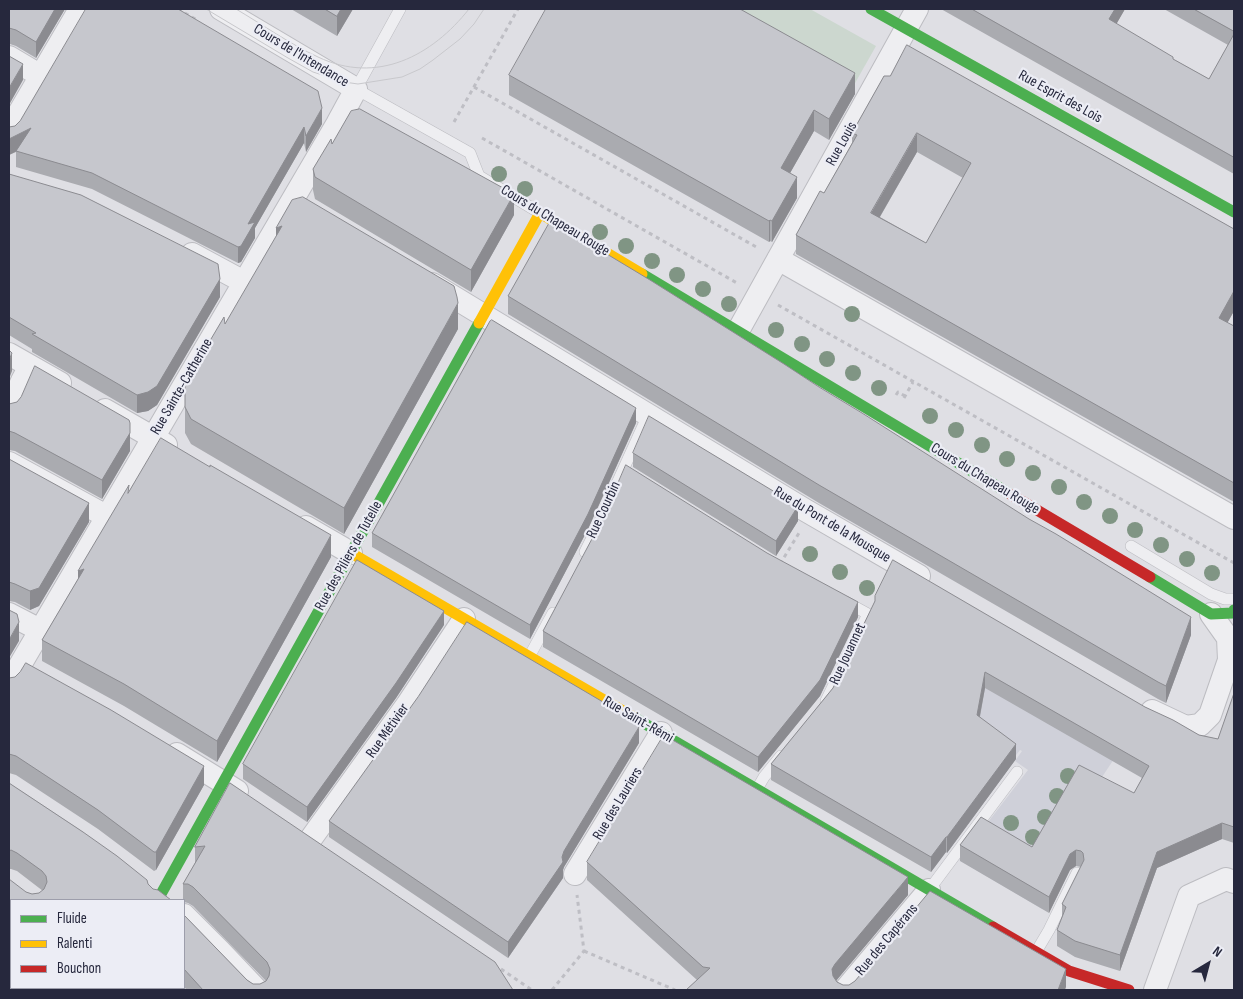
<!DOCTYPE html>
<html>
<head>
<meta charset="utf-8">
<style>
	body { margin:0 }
	#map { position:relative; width:1243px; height:999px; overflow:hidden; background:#dfdfe4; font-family:"Sofia Sans Condensed",sans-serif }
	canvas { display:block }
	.frame { position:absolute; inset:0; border:10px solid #26283d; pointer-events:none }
	.legend { position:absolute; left:10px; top:899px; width:175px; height:90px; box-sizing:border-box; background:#ecedf5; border:1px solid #9d9eab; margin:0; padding:6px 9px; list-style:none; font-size:15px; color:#26283d }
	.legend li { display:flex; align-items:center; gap:10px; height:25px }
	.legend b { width:25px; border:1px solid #9d9eab }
	.north { position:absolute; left:1183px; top:939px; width:50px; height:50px; -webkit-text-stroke:4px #ecedf5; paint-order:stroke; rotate:37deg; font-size:14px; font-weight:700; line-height:20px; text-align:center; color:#26283d }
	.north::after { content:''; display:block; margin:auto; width:18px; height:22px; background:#26283d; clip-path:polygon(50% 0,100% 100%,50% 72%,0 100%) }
</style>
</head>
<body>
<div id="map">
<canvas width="1243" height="999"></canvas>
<div class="frame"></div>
<ul class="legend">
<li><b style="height:6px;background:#4caf50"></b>Fluide</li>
<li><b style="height:6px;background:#ffc107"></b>Ralenti</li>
<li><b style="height:6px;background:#c62828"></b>Bouchon</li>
</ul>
<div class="north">N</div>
</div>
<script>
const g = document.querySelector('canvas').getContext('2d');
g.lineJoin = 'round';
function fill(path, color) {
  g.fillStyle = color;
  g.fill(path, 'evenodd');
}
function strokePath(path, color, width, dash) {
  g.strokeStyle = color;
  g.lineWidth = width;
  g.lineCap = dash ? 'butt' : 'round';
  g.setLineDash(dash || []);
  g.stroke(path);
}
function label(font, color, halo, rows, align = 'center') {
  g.font = font + ' "Sofia Sans Condensed",sans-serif';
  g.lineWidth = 4.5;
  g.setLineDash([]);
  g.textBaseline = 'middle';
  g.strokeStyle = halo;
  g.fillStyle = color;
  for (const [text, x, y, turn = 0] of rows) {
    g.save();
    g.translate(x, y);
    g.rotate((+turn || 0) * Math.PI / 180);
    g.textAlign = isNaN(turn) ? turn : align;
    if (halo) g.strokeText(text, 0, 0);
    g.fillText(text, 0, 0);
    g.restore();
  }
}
fill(new Path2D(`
	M974,685L1142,717L1100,780L1089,827L1042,909L959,860L1028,770L1015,761L1022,751L1020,750L1013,759L971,726Z`), '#cfd0d9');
fill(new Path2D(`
	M717,9H810L876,46L854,85Z`), '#ccd7cf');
const lane = new Path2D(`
	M400,9L356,89L470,153L479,176L540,213
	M1131,546L1211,594L1225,599H1234
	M585,552L595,532L648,415
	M529,657L553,613
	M826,701L868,614L846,602
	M757,789L764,777L781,756
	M929,890L1017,772
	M1036,952L1049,930L1077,873`);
const street = new Path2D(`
	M9,57L41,76
	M9,130L80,9
	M192,254L244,282
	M778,259L1234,518
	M432,284L805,510L919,576
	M738,331L917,9
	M9,354L60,383
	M9,410L22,381L30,366
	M105,410L166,445
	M9,463L106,516
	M306,527L351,553
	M9,614L40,630
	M9,684L337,124L356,89L221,9
	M1152,711L1186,727L1200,725L1210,715L1229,660L1228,638L1211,614
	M177,754L237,791
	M310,840L407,705L464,619
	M575,874L661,733
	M184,915L220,951L257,990
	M845,990L929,890
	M1155,990L1189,896L1226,879L1234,882`);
strokePath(lane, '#bcbcc1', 12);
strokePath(street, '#bcbcc1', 24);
strokePath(new Path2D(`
	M178,9L197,20
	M474,87L758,248
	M454,122L518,9
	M482,138L737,283
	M778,305L1234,563
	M896,395L898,392L905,396
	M904,398L913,382
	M780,564L799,533
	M584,951L675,990
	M501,969L532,990
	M552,990L584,951L577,895`), '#bebec4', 3, [4, 4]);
strokePath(lane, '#eeeef1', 11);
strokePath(street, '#eeeef1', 22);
strokePath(new Path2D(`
	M871,9L1234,212
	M642,274L1010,494
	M1150,577L1211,614L1233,613L1234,610
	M635,718L993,927
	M161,894L479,323`), '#4caf50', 11);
strokePath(new Path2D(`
	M479,323L540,213L642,274
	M351,553L635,718`), '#ffc107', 11);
strokePath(new Path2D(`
	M1010,494L1150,577
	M993,927L1069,971L1129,990`), '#c62828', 11);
strokePath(new Path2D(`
	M206,9L288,58L313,72L344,82L358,84L402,77L420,69L433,60L460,39L474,24L484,9
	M236,9C263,25 290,44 318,57C377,85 432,56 469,9`), '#c8c8cc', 1);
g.fillStyle = '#809584';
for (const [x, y] of [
	[499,174],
	[525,189],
	[600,232],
	[626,246],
	[652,261],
	[677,275],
	[703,289],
	[729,304],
	[852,314],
	[776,330],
	[802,344],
	[827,359],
	[853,373],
	[879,388],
	[930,416],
	[956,430],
	[982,445],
	[1007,459],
	[1033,473],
	[1059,487],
	[1084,502],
	[1110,516],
	[1135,530],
	[1161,545],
	[810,554],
	[1187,559],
	[840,572],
	[1212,573],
	[867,588],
	[1068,776],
	[1057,796],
	[1045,817],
	[1011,823],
	[1033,837]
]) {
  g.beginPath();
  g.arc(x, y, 8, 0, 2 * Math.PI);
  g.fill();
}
fill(new Path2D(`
	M9,9H65L36,58L16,46L10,44Z
	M291,9H353L337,36Z
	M941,9H1125L1116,24L1173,59L1209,79L1228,45L1164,9H1234V174Z
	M509,75L855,94L829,140L814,131L790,173L797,198L772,242L770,241L769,242L509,95Z
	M884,76L1234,229V311L1227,323L1234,326V502L796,254V235L824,193L852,143V133ZM917,152L963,178L926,243L880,217Z
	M322,124L306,152L304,143L255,228V238L241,262L238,263L92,189L16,167V152L9,155V127Z
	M332,144L514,215L471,292L315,199L313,190V169Z
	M9,174L220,297L157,405L148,411L137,413L32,352V349L9,335Z
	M508,296L1191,635L1166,703L1158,699L819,503L508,314Z
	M225,324L458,329L344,534L191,444L185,433V383Z
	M9,404L130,451L102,499L15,451L9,450Z
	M636,423L588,529L530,639L372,547V533Z
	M633,453L798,521L776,556L633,467Z
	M9,459L89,522L39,606L30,610L15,602L9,601Z
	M129,493L331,557L217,762L124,706L42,661V640Z
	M875,601L1145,707L1199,735L1218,739L1234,693V843L1222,839L1157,868L1120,971L1075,957L1057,946V930L1062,917V904L1081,867L1076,866L1070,870L1049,913L960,861V845L1032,847L1134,793L1142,778L985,688L980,717L1016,759L947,853L946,852L931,872L771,780V764L833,688Z
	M858,617L820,696L758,772L543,647V631Z
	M444,625L396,698L307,822L243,779V764Z
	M9,678L204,785L156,870L154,871L98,829L16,775L9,773Z
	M639,743L564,867L563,870V878L508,958L329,837V821Z
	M9,783L83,832L11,988H184L180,990H9L26,892L32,894L39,893L43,891L17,871L11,869H9Z
	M230,783L513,990H187L184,987V915L247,980L253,984H260L266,981L193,906L188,903L184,902V900H183V884L195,863V847Z
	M587,862L908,895L836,981L837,982L843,985L1066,987L686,990L697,980L587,880Z`), '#aaabb0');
fill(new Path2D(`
	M55,9H65L36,58V42Z
	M341,9H353L337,36V16Z
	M1115,9H1125L1109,37V19Z
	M9,28H10V44H9Z
	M23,64V80L9,105V88Z
	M855,73V94L829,140V119Z
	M322,108V124L306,152V136Z
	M814,110V131L781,189V168Z
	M304,127V143L255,228V238L241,262L238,263V247L248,224Z
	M31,128V144L9,155V139Z
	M917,133V152L871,232V213Z
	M797,177V198L772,242V221Z
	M514,194V215L471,292V270Z
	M770,220V241L769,242V221Z
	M282,226L276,253V228Z
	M220,279V297L157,405L148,411L137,413V395Z
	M1234,291V311L1219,338V318Z
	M458,303V329L344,534V508Z
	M12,353V371L9,379V360Z
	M636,408V423L588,529L530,639V625Z
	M130,423V451L102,499V480Z
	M89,503V522L39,606L30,610V591Z
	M798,506V521L776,556V541Z
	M331,535V557L217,762V741Z
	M84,569L78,592V571Z
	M858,602V617L820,696L758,772V757Z
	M444,611V625L396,698L307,822V807Z
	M1191,617V635L1166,703V686Z
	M19,622V641L9,658V640Z
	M985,672V688L977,731V715Z
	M639,727V743L564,867L563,870V878L508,958V942L562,857L564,851Z
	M1016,744V759L947,853V837Z
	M204,766V785L156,870V852Z
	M1222,823V839L1157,868L1120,971V955L1157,852Z
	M946,837V852L931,872V857Z
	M1076,850V866L1070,870L1049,913V897L1070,854Z
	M908,877V895L835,982L832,987V969L835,964Z
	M1066,969V987L1065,990H1058Z
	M159,988H184L180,990H156Z`), '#8b8b90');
const building = new Path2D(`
	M9,9H55L36,42L16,30L9,28Z
	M86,9H178L318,91L322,108L306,136L304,127L248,224L255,222L241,246L238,247L92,173L16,151L31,128L9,139V127L15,126L20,121Z
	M325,9H341L337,16Z
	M546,9H740L855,73L829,119L814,110L781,168L797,177L772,221L770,220L769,221L509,75Z
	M972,9H1115L1109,19L1173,57V59L1209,79L1234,34V157Z
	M1194,9H1234V31Z
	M907,45L1234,229V291L1219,318L1234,326V483L796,235L820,191L824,193L857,135L852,133L884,76H890ZM917,133L971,163L926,243L871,213Z
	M9,56L23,64L9,88Z
	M360,109L514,194L471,270L315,177L313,169L331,139L332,144L351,111Z
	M9,174L81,195L218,264L220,279L157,386L148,392L137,395L32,334L36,333L9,317Z
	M303,197L454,286L457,297L458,303L344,508L191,419L185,407V383L224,317L225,324L282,226L276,228L292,200Z
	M552,221L650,280L784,364L819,387L862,413L1029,519L1056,534L1191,617L1166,686L1158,682L819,485L508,296L549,223Z
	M492,320L636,408L588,514L530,625L372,533L490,321Z
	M9,350L12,353L9,360Z
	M35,366L129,420L130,423V433L102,480L15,433L9,431V404L17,402L21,397Z
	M649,416L798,506L776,541L633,453Z
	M161,438L210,467V465L331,535L217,741L124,684L42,640L84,569L78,571L129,485L128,493Z
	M9,459L89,503L39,588L30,591L15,584L9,582Z
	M626,465L767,553L858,602L820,680L758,757L543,631L602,520Z
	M357,560L444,611L396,683L307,807L243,764Z
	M893,560L1145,707L1173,720L1199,735L1218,739L1234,693V827L1222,823L1157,852L1120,955L1075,941L1057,930L1066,907L1062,904L1084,860L1083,853L1081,851L1076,850L1070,854L1049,897L960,845L981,817L1032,847L1079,765L1134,793L1149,766L985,672L977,715L1016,744L947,837H946L931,857L771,764L833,688L875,601V596Z
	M9,610L17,614L19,622L9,640Z
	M467,622L637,722L639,727L564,851L562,857L563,862L508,942L329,821L418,697Z
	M26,663L111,710L204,766L156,852H154L98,810L16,756L9,754V678L15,677L20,672Z
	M664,735L908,877L835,964L832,969L833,976L837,982L843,985H849L855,981L930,891L1066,969L1058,990H686L710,968L703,967L587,862Z
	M9,783L83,832L117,856L147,880L148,884L153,889L158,890L171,900H11V988H159L156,990H9V879L26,892L32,894L39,893L44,889L47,882L46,876L42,871L17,853L11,850L9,851Z
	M230,783L495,962L513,990H203L184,969V915L247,980L253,984H260L266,981L269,976L270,969L267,962L193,887L188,884H183L205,846L195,847Z`);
fill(building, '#c6c7cd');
strokePath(building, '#8b8b90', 1);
label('15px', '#26283d', '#ecedf5', [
	["Cours de l'Intendance",301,56,31],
	["Rue Esprit des Lois",1060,97,29],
	["Rue Louis",842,144,-61],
	["Cours du Chapeau Rouge",555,221,31],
	["Rue Sainte-Catherine",182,387,-60],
	["Cours du Chapeau Rouge",985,479,31],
	["Rue Courbin",604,510,-65],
	["Rue du Pont de la Mousque",832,525,31],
	["Rue des Piliers de Tutelle",349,556,-61],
	["Rue Jouannet",848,654,-65],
	["Rue Saint-Rémi",638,720,30],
	["Rue Métivier",388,731,-55],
	["Rue des Lauriers",618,804,-59],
	["Rue des Capérans",887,940,-50]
]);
</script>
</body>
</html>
